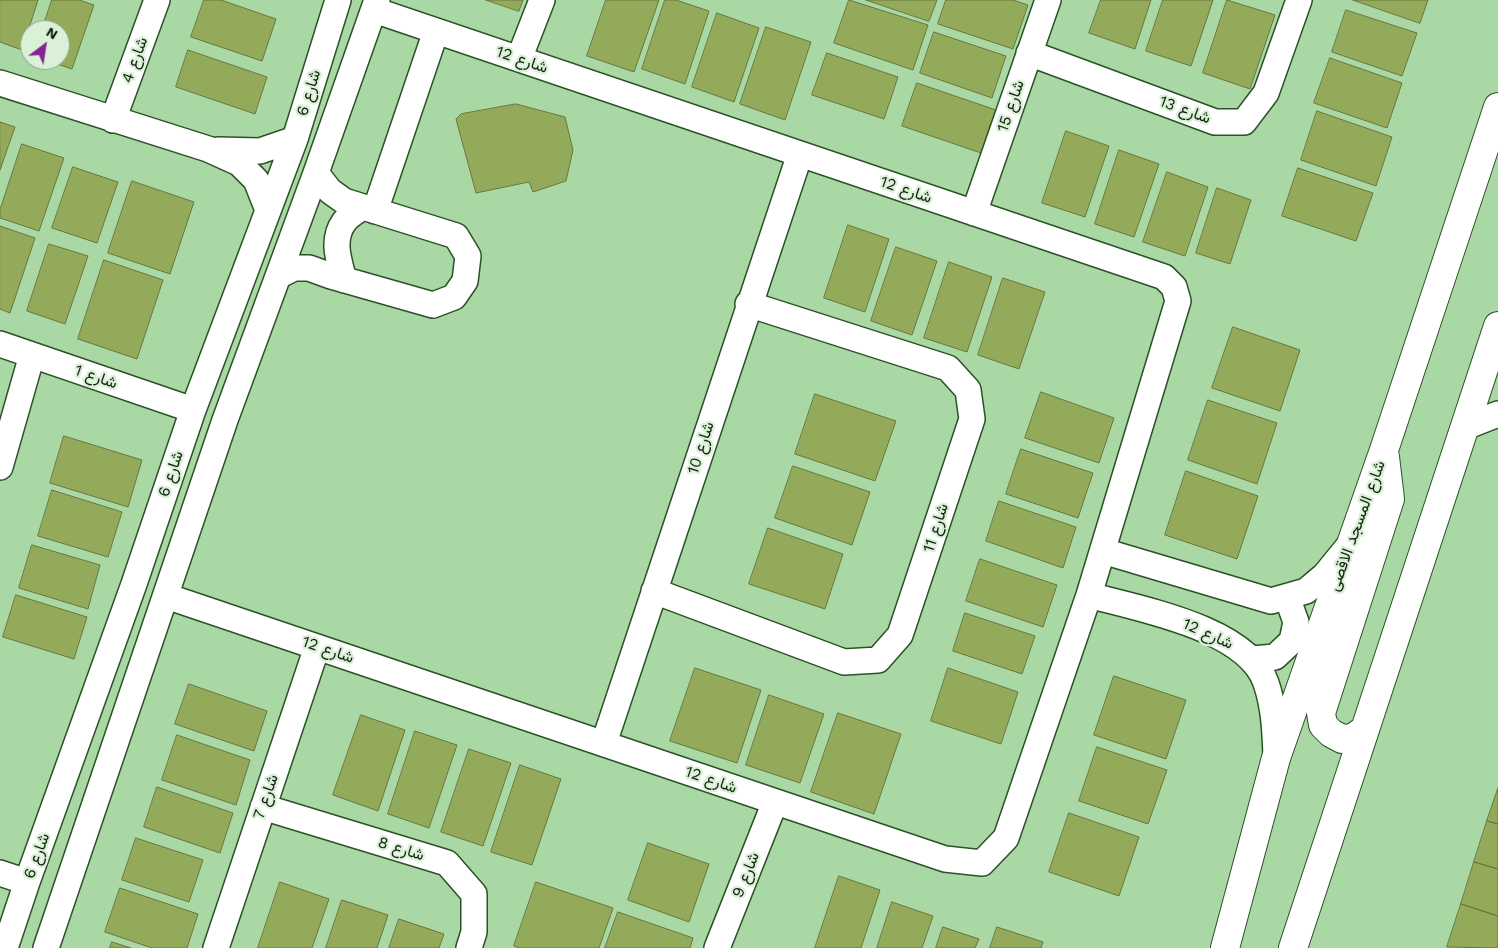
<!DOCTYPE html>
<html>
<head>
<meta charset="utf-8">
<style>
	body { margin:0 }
	#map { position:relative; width:1498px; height:948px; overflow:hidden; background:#aad8a5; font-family:"Work Sans",sans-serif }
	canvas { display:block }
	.north { position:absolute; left:20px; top:20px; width:50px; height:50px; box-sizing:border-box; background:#daf1d7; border:1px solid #8a9f87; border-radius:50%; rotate:31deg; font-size:14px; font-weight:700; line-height:20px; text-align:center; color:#122310 }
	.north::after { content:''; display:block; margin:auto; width:18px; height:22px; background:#832692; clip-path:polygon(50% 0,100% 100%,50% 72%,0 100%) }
</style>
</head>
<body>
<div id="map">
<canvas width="1498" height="948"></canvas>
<div class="north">N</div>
</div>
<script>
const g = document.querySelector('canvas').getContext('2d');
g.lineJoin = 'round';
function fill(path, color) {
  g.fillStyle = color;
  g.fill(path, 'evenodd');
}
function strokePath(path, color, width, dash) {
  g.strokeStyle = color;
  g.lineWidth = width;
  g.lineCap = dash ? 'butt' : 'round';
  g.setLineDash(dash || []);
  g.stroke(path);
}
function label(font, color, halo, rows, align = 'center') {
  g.font = font + ' "Work Sans",Vazirmatn,sans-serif';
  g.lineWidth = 4.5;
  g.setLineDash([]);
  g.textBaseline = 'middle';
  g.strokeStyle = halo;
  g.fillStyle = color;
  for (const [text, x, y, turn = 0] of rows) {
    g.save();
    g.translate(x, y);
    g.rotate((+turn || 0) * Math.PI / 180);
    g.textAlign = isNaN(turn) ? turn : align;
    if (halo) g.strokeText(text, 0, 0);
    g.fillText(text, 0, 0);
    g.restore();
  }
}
const building = new Path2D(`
	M0,0H38L22,50L0,42Z
	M52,0H79L94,5L72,69L45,60H60V30H42Z
	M204,0H221L276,19L262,61L191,37Z
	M486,0H523L519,11Z
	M606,0H659L634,72L587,56Z
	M665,0H676L709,11L685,84L642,69Z
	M849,0L928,25L913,70L834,43Z
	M866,0H937L929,21Z
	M946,0H1013L1028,5L1013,49L938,24Z
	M1101,0H1151L1135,49L1089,33Z
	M1163,0H1213L1191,66L1146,51Z
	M1227,0L1275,15L1250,89L1203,73Z
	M1353,0H1428L1420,23Z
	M1346,10L1417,33L1402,76L1332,52Z
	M717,13L759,28L734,102L692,87Z
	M766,27L811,42L785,120L740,104Z
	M934,32L1006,56L992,98L920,73Z
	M188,50L267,77L255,114L176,87Z
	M827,53L898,77L884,119L812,95Z
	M1330,58L1402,83L1387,128L1314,103Z
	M917,83L996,110L981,153L902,126Z
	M516,104L565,117L573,150L566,181L533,192L529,182L476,193L456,119L461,114Z
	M1317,111L1392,137L1376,186L1301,160Z
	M0,122L15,127L0,170Z
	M1066,131L1109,146L1085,217L1042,203Z
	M22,144L64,158L39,231L0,218V210Z
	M1119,150L1159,164L1134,237L1095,224Z
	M73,167L118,182L97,243L52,228Z
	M1298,168L1373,193L1356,241L1282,216Z
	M1167,172L1208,187L1185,256L1143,242Z
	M132,181L194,202L170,274L108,253Z
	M1217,188L1251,200L1230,264L1196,253Z
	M848,225L889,239L865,312L824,298Z
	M0,226L35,238L10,313L0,309Z
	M49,244L88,256L65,324L27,311Z
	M896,247L937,261L912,335L871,321Z
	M104,260L163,280L137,359L78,339Z
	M949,262L992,277L967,352L924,338Z
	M1003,278L1045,292L1019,369L978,355Z
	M1233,327L1300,350L1280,411L1212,388Z
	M1041,392L1114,418L1099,463L1025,438Z
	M815,394L896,421L875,481L795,454Z
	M1208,400L1277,423L1257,484L1188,460Z
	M64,436L142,460L128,507L50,483Z
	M1021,449L1093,473L1078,518L1006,494Z
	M793,466L870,492L852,545L775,518Z
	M1186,471L1258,496L1237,559L1165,535Z
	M52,490L122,512L108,557L38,536Z
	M999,501L1076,527L1063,568L986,541Z
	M768,528L843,554L825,609L749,584Z
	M32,545L100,565L88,609L19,588Z
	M980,559L1057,585L1043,627L966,601Z
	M16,595L87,617L74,659L3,637Z
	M965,613L1035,636L1022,674L953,651Z
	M695,668L761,690L737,763L670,741Z
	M948,668L1018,692L1001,744L931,721Z
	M1114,676L1186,700L1166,759L1094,735Z
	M189,684L267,711L254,751L175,724Z
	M769,695L824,714L800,783L746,765Z
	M838,713L901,734L874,814L811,792Z
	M361,715L405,730L378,811L333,795Z
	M415,731L457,745L429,828L388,814Z
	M177,735L250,760L236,805L162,780Z
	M1097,747L1167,770L1148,824L1079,801Z
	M469,749L511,763L483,846L441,832Z
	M520,765L561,779L532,865L491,852Z
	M157,787L233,813L220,853L144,827Z
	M1498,788V824L1487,821Z
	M1069,813L1139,837L1119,896L1049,872Z
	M1487,821L1498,824V869L1474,862Z
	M136,838L203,860L189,902L122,880Z
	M648,843L709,864L689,922L628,900Z
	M1474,862L1498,869V916L1461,904Z
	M839,876L880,890L861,948H815Z
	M280,882L329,899L312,948H258Z
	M536,882L613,908L599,948H519L514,946Z
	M120,888L198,914L187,948H152L105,932Z
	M342,900L388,915L377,948H326Z
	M892,902L933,916L922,948H877Z
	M1461,904L1498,916V948L1447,947Z
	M618,912L693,938L690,948H605Z
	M399,919L444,934L439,948H389Z
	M943,927L979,939L975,948H936Z
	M997,927L1043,942L1041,948H990Z
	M112,942L131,948H110Z`);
fill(building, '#94aa5b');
strokePath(building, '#67773e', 1);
const minor = new Path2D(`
	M1029,53L1215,122H1244L1266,93L1299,0
	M519,59L542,0
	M0,83L208,149L239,163L256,180L268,210
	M113,120L157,0
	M218,150L260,151L295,139
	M375,211L436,31
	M974,213L1048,0
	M278,276L294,268H309L331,276L433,305L454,297L465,281L468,256L456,236L344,201L330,191L316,173
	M344,280C339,261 331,240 344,222C348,216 357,211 363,207
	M0,344L193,410
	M1465,427L1498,414
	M0,467L32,355
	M1103,551L1271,601L1306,591L1325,575L1347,548
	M654,591L844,662L878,660L900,635L972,419L968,390L948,368L748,304
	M1089,595C1139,609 1248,628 1266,683C1274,706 1275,731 1276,755
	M166,596L945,859L982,863L1006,838L1089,595L1178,301L1174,287L1164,277L374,10
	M1252,659L1275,657L1292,641L1296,622L1287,597
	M604,743L800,154
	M263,807L447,863L474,894V932L469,948
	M0,873L27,882
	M5,948L27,882L134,584L193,410L295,139L338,0
	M46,948L225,420L316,173L377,0
	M216,948L317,647
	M717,948L775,802`);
const major = new Path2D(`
	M1364,730L1353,738L1342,739L1331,733L1323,725L1321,713L1390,499L1385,457
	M1225,948L1276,758L1384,450L1498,107
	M1293,948L1498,326`);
strokePath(minor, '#2a5226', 28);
strokePath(major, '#2a5226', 30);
strokePath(minor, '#fff', 25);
strokePath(major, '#fff', 28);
label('16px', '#122310', '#daf1d7', [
	["شارع 4",135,60,-70],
	["شارع 12",522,60,19],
	["شارع 6",309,93,-73],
	["شارع 15",1011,106,-71],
	["شارع 13",1185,110,20],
	["شارع 12",906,190,19],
	["شارع 1",96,377,19],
	["شارع 10",701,448,-72],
	["شارع 6",171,474,-71],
	["شارع المسجد الاقصى",1357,526,-70],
	["شارع 11",936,528,-72],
	["شارع 12",1208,634,24],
	["شارع 12",328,650,19],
	["شارع 12",711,780,19],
	["شارع 7",266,797,-71],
	["شارع 8",401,849,17],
	["شارع 6",37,856,-70],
	["شارع 9",746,875,-68]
]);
</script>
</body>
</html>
